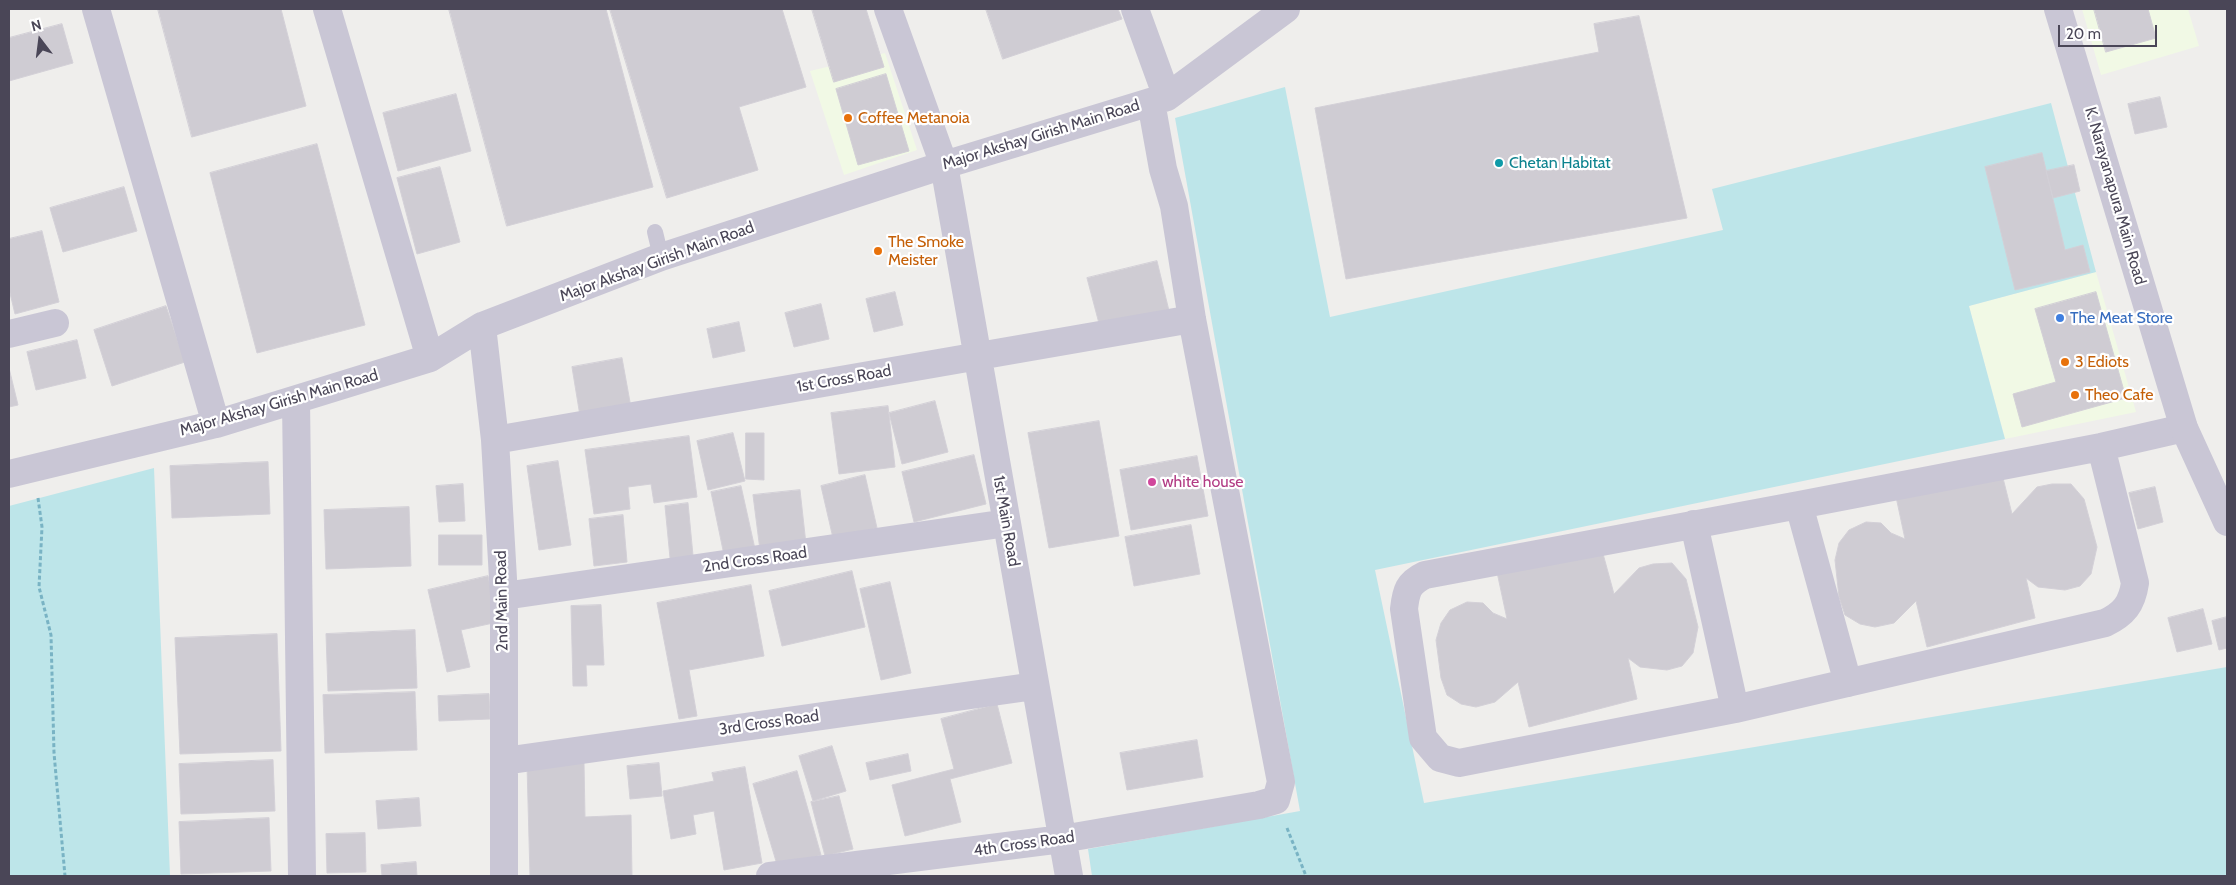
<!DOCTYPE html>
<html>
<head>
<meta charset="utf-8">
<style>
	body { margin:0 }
	#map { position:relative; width:2236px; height:885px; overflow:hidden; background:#efeeec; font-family:Cabin,sans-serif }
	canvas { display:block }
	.frame { position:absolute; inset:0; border:10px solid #4a4657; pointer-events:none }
	.north { position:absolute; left:15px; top:15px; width:50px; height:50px; -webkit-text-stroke:4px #fff; paint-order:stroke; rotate:345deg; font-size:14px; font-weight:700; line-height:20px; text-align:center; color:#4a4657 }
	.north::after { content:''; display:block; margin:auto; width:18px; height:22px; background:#4a4657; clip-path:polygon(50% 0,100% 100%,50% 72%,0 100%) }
	.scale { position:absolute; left:2058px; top:25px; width:99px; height:22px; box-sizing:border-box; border:2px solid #4a4657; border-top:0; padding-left:6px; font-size:15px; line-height:18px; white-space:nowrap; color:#4a4657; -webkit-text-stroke:4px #fff; paint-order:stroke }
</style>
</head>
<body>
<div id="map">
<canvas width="2236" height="885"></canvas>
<div class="frame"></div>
<div class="north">N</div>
<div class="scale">20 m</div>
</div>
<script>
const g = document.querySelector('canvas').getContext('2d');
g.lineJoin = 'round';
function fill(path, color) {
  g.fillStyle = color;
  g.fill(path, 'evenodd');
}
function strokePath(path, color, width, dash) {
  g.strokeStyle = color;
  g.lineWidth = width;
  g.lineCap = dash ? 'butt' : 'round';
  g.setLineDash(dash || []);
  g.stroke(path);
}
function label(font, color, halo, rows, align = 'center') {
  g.font = font + ' Cabin,sans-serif';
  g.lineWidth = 4.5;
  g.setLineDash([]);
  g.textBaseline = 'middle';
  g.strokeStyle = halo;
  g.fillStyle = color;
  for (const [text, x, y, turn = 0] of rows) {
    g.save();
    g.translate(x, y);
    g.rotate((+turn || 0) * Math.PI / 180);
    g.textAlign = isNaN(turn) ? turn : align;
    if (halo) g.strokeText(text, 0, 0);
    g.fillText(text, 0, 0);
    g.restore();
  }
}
fill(new Path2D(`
	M2082,9H2188L2199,46L2101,75Z
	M885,53L917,150L844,175L810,71Z
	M2096,272L2136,412L2005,439L1969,306Z`), '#f1f9e5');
fill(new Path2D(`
	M1285,87L1330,317L1723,230L1712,189L2051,103L2096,272L1969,306L2005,439L1375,570L1424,803L2227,667V876H1092L1088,849L1300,811L1175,118Z
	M154,468L170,876H9V506Z`), '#bde5e9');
const building = new Path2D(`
	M158,9H281L306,106L192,137Z
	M449,9H606L653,187L507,226Z
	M610,9H782L806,87L739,107L758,170L667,198Z
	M812,9H866L884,67L834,82Z
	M986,9H1118L1122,19L1003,59Z
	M2094,9H2148L2156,38L2106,52Z
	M1639,16L1687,218L1346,279L1315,108L1599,52L1594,24Z
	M62,24L73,63L9,81V38Z
	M886,74L909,151L858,165L836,89Z
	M456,94L471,151L398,171L383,113Z
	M2160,97L2167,127L2135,134L2128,104Z
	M317,144L365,325L257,353L210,173Z
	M2042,153L2065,250L2083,245L2090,272L2015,290L1985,167Z
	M2074,165L2080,191L2053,198L2046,171Z
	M440,167L460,242L417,254L397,178Z
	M124,187L137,231L63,252L50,208Z
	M42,231L59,302L15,314L9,289V239Z
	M1157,261L1170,315L1101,331L1087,278Z
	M895,292L903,325L874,332L866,299Z
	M2096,292L2126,398L2022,427L2013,394L2056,382L2035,309Z
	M821,304L829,339L794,347L785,313Z
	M166,306L185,362L112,386L94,330Z
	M739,322L745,351L713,358L707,329Z
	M77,340L86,378L36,390L27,352Z
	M622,358L632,413L581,422L572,367Z
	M9,368L18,405L9,407Z
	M935,401L948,452L902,464L889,413Z
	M888,406L895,467L839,474L831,413Z
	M1099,421L1119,536L1049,548L1028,433Z
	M733,433L745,481L708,490L697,441Z
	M746,433H764V480L746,479Z
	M689,436L697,497L654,503L651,484L628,487L630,509L594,514L585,450Z
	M974,455L986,504L914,522L902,472Z
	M1197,456L1208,516L1131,530L1120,470Z
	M558,461L571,545L539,550L527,466Z
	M268,462L270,514L172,518L170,466Z
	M2001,470L2012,514L2037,487L2052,484H2071L2084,499L2097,547L2091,574L2080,586L2065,590L2038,587L2026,578L2035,618L1927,647L1916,601L1894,623L1875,627L1860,624L1845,615L1839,597L1835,560L1839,543L1849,530L1866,522L1881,523L1891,533L1905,539L1895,492Z
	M865,475L877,528L833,538L821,486Z
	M463,484L465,521L439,522L436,486Z
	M741,486L755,549L724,555L711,492Z
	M2155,487L2163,522L2138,529L2129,493Z
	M800,490L806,544L760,550L753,495Z
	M688,503L694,566L671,568L665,506Z
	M409,507L411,566L326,569L324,510Z
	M623,515L627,562L594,566L589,519Z
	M1191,525L1200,574L1134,586L1125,537Z
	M439,535H482V565H439Z
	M1602,550L1614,594L1639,568L1653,564L1672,563L1686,579L1698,627L1693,653L1682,666L1667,670L1640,667L1628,658L1637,699L1529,727L1518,682L1495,702L1476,707L1461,704L1447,695L1441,678L1436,640L1441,623L1450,610L1467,602L1483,603L1493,613L1507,619L1497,572Z
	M852,571L865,627L782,646L769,591Z
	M488,576L498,622L461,630L470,667L447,672L428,590Z
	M890,582L911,673L881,680L860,589Z
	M751,585L764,656L689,670L697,716L679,719L657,603Z
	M601,605L604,665H586L587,686H573L571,606Z
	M2203,609L2212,644L2177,652L2168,618Z
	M2227,617V648L2219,650L2212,621Z
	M415,630L417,688L328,691L326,634Z
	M277,634L281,751L180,754L175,638Z
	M415,692L417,750L325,753L323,695Z
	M489,694L490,719L439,721L438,696Z
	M997,704L1012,763L950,779L961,822L905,836L892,785L954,769L941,719Z
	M1197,740L1203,777L1127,790L1120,753Z
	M832,746L846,791L813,801L799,756Z
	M908,754L911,771L870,780L866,763Z
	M273,760L275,811L181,814L179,764Z
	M584,763L585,817L631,815L632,876H530L527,765Z
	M659,763L662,796L630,799L627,766Z
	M745,767L762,863L724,870L714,811L693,815L696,834L671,839L663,791L714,781L712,773Z
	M797,771L821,855L778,868L753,784Z
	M839,796L853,849L825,856L811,802Z
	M419,798L421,826L378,829L376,801Z
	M269,818L271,871L181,874L179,822Z
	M365,833L366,872L327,873L326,834Z
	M416,862L417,876H382L381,865Z`);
fill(building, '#cfccd3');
strokePath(building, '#d3d0d7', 1);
strokePath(new Path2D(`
	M38,498L42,527L39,587L51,635L54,753L65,876
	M1287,828L1306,876`), '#79b3c4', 3, [4, 2.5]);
strokePath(new Path2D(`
	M655,232L661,257`), '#c9c6d5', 16);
strokePath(new Path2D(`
	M96,9L216,424
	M327,9L430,358
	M888,9L944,165L1069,876
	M1135,9L1167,97
	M482,326L495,440L504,596V876
	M9,334L55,323
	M296,400L302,876
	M495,440L1192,319
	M2101,447L2135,583C2132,604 2124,614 2105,623L1735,709L1459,763L1440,758L1423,738L1404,609C1406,591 1408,583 1425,575L1799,505L2101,447L2184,428
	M9,474L216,424L430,358L482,326L661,257L944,165L1167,97L1286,9
	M1799,505L1848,683
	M1694,524L1735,709
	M504,596L1007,523
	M504,761L1035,686
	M770,876L1062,839L1259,805L1276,800L1281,782L1192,319L1174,206L1163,169L1151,102`), '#c9c6d5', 28);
strokePath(new Path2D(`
	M2058,9L2184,428L2227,522`), '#c9c6d5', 28);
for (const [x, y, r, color] of [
	[848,118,5,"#e8710a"],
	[1499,163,5,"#0f9aa8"],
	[878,251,5,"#e8710a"],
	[2060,318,5,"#3f7fe0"],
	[2065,362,5,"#e8710a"],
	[2075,395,5,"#e8710a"],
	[1152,482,5,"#d1479c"]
]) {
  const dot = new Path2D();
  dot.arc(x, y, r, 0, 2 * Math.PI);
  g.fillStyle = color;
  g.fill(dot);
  strokePath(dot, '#fff', 2);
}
label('16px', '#c56008', '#fff', [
	["Coffee Metanoia",858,118],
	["The Smoke",888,242],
	["Meister",888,260],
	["3 Ediots",2075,362],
	["Theo Cafe",2085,395]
], 'left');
label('16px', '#4a4657', '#fff', [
	["Major Akshay Girish Main Road",1041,135,-17],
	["K. Narayanapura Main Road",2115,196,74],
	["Major Akshay Girish Main Road",657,262,-20],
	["1st Cross Road",844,379,-10],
	["Major Akshay Girish Main Road",279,403,-16],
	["1st Main Road",1006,521,80],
	["2nd Cross Road",755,560,-8],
	["2nd Main Road",502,601,-91],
	["3rd Cross Road",769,723,-8],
	["4th Cross Road",1024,844,-8]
]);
label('16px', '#0d838f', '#fff', [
	["Chetan Habitat",1509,163]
], 'left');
label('16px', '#366cbe', '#fff', [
	["The Meat Store",2070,318]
], 'left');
label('16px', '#b23c85', '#fff', [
	["white house",1162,482]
], 'left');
</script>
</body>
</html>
